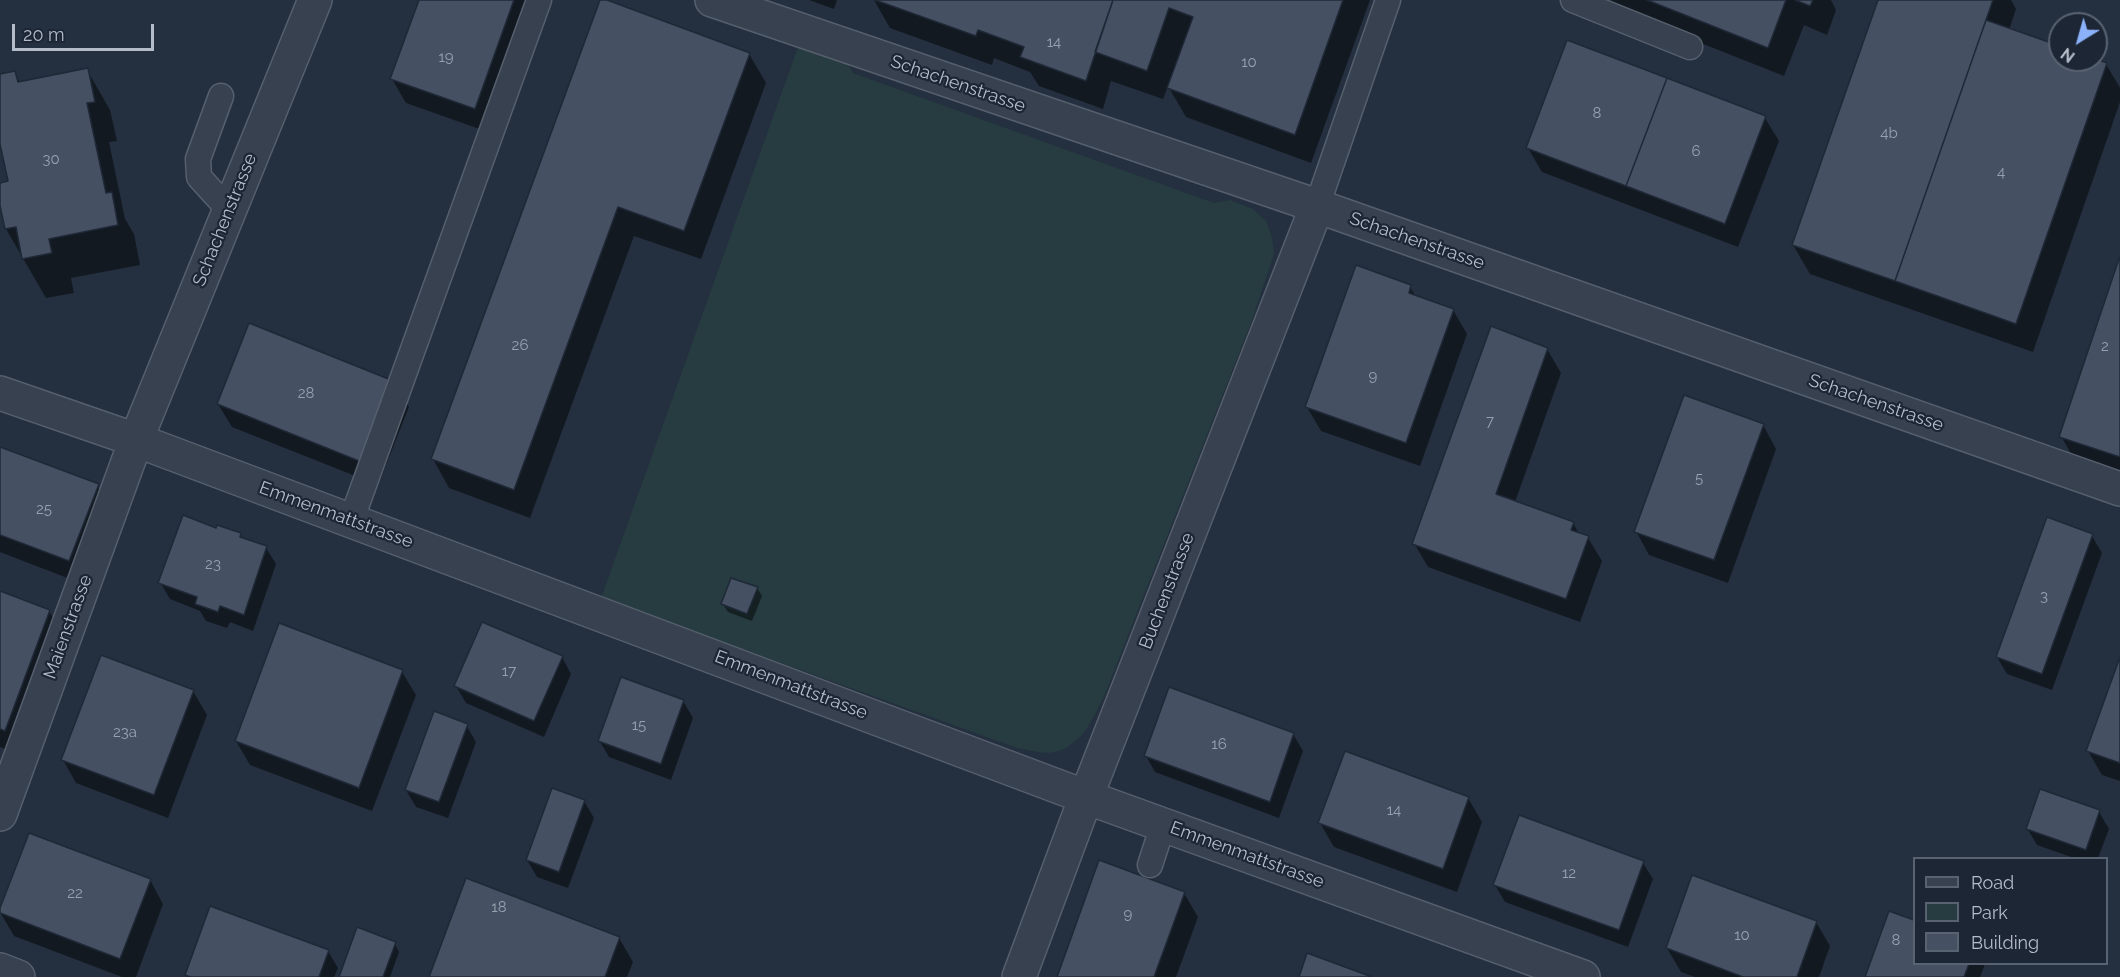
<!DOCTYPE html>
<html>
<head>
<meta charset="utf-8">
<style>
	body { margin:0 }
	#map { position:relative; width:2120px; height:977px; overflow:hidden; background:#242f3f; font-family:Raleway,sans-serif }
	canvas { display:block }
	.legend { position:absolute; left:1913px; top:857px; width:195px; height:108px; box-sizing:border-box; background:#1d2634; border:2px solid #596270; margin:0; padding:8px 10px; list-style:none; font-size:18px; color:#b4bcca }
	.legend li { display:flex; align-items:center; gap:12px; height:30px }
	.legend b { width:30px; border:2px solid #596270 }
	.north { position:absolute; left:2048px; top:12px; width:60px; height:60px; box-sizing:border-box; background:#1d2634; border:2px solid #596270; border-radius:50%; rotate:217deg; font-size:16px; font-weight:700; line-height:24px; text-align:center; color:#b4bcca }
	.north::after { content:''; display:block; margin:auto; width:21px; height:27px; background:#8ab1f9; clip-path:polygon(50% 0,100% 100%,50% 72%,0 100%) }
	.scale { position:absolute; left:12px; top:24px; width:142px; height:27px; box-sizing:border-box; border:3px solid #b4bcca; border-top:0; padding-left:8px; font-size:18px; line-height:21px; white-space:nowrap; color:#b4bcca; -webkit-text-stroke:4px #1d2634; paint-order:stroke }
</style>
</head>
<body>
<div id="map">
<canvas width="2120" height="977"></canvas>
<ul class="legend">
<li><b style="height:8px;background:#38414f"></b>Road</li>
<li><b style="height:16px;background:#263c40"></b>Park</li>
<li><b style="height:16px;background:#455063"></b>Building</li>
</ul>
<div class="north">N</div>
<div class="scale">20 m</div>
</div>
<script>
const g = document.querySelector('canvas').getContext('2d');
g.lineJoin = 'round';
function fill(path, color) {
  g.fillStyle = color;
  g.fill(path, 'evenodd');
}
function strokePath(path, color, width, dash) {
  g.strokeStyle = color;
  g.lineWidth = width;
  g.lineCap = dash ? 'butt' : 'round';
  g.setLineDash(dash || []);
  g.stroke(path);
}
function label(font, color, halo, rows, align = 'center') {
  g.font = font + ' Raleway,sans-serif';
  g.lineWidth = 4.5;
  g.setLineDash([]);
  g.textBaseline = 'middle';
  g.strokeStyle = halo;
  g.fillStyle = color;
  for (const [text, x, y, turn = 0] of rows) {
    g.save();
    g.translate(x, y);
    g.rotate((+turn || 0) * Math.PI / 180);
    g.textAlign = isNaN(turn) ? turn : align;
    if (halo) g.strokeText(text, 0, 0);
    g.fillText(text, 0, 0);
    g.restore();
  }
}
fill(new Path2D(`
	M798,47L841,51L853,73L1214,203L1230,200L1253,209L1266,221L1272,237L1274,254L1251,323L1105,694C1093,718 1083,745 1055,752C1044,755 1028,749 1017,748L601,598Z`), '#263c40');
fill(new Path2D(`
	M420,0H536L488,132L406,103L392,79Z
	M602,0L749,54L766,83L701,259L634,236L530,518L449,488L433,459Z
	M809,0H837L834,9Z
	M874,0H1370L1311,163L1186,117L1168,86L1163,99L1111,81L1103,109L1039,86L1030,72L994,58L992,65L890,28Z
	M1602,0H1831L1836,10L1827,35L1804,25L1784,76L1605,5Z
	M1879,0H2011L2016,9L2009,30L2060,48V60L2106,64L2120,88V102L2033,352L1810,274L1793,245Z
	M87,70L110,110L117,141L109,142L125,219L134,234L140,265L71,278L74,293L46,298L6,229L0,199V184L10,182L0,134V75L15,73L20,83Z
	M1765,118L1779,141L1738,247L1542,172L1528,148Z
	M2120,261V480L2078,466L2061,436Z
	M1410,287L1416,297L1453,310L1467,334L1420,466L1321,431L1307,407Z
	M1547,349L1561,373L1515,502L1573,523L1579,534L1588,538L1602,561L1580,622L1428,567L1414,543Z
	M395,383L409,407L378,485L232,427L218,404Z
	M1763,425L1776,449L1728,583L1649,555L1636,531Z
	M0,448L97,485L111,509L83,584L0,552Z
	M217,530L240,535L243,539L266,548L276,564L253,631L230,622L227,628L206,621L200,611L170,599L160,582Z
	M2092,536L2102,553L2052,690L2007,674L1997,657Z
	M757,588L762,596L752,621L728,612L723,604Z
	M0,593L49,611L63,635L18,754L0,747Z
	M562,657L571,674L544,737L466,703L456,686Z
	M2120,662V781L2102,775L2088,751Z
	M402,672L416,695L372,811L250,765L236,741Z
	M193,691L207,715L168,818L76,783L63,760Z
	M683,701L693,718L671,780L609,757L599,740Z
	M466,725L476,742L448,818L416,807L406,790Z
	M1293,734L1303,751L1279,818L1155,772L1146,756Z
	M1468,798L1482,822L1457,892L1334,847L1320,823Z
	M584,801L594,818L568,888L537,877L527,860Z
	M2099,812L2109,829L2098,858H2074L2037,845L2027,828Z
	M1643,863L1653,879L1628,947L1505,902L1495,885Z
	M150,880L163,904L136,977H122L14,936L0,912Z
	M1184,893L1198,917L1176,977H1058Z
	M1890,913L1914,922V964H1985L1980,977H1867Z
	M1816,922L1830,946L1819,977H1695L1681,972L1667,948Z
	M619,938L633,962L627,977H431Z
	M394,943L399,952L390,977H341Z
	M328,951L338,968L334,977H187L186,975Z`), '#0007');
const building = new Path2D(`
	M419,0H514L475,109L390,79Z
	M600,0H607L750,53L684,231L618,207L514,490L431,459Z
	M875,0H1113L1086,81L1020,57L1024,47L978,30L976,36Z
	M1113,0H1343L1295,135L1167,88L1193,17L1169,8L1147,71L1095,52Z
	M1647,0H1786L1768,48Z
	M1795,0H1813L1810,6Z
	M1878,0H1993L1895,281L1792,245Z
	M1986,20L2060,46V60L2096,59L2107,63L2016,324L1895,281Z
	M1567,40L1667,78L1626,186L1526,148Z
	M88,68L95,102L87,103L106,193L112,192L118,225L49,239L52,253L22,259L16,227L5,229L0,206V183L8,181L0,144V74L15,71L18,82Z
	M1667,78L1766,116L1725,224L1626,186Z
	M2120,256V457L2059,437Z
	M1356,265L1411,285L1409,293L1454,309L1406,443L1305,407Z
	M249,323L396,382L364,463L217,404Z
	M1491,326L1548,348L1496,494L1574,522L1571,530L1589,536L1566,599L1412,544Z
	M1684,395L1764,424L1714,560L1634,532Z
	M0,447L99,484L69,561L0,535Z
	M183,515L216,528L217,525L241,533L240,537L267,546L244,615L220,606L218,612L195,604L197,597L158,583Z
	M2047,517L2093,534L2042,674L1996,657Z
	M731,578L758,587L747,614L721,604Z
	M0,591L50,610L5,731L0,729Z
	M482,622L563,656L534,721L454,686Z
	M279,623L403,670L359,788L235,741Z
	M101,655L194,690L154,795L61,760Z
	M2120,657V763L2086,751Z
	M621,677L684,700L661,764L598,741Z
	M1169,687L1294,733L1270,802L1144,756Z
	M434,711L468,724L439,802L405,790Z
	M1345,751L1469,797L1443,869L1318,823Z
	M552,788L585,800L559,872L526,860Z
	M2040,789L2100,810L2086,850L2026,829Z
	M1519,815L1644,861L1619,930L1493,885Z
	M29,833L151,879L120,959L0,913V908Z
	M1099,860L1185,892L1154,977H1057Z
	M1692,875L1817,921L1797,977H1743L1666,948Z
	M466,878L620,937L605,977H429Z
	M210,906L329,950L319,977H190L185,975Z
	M1889,911L1914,920V964H1969L1964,977H1865Z
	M357,927L396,942L383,977H339Z
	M1307,953L1372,977H1299Z`);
fill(building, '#455063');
strokePath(building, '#1f2836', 1.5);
const service = new Path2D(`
	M1573,0L1690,47
	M221,96L198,159L199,177L229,210
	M1317,206L1388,0
	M351,521L539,0
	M1150,865L1163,825`);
const minor = new Path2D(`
	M712,0L1317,206L2120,489
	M0,393L136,440L1086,797L1583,977
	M0,814L136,440L315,0
	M0,970L18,977
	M1019,977L1086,797L1317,206`);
strokePath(service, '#565f6d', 27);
strokePath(minor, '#565f6d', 36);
strokePath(service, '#38414f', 24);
strokePath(minor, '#38414f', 33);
label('15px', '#98a1b0', null, [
	["14",1054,42],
	["19",446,57],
	["10",1249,62],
	["8",1597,113],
	["4b",1889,133],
	["6",1696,151],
	["30",51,159],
	["4",2001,172],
	["26",520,345],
	["2",2105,346],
	["9",1373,376],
	["28",306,393],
	["7",1490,421],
	["5",1699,478],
	["25",44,509],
	["23",213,564],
	["3",2044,596],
	["17",509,671],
	["15",639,725],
	["23a",125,732],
	["16",1219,744],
	["14",1394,810],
	["12",1569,873],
	["22",75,893],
	["18",499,907],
	["9",1128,914],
	["10",1742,935],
	["8",1896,940]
]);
label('18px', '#b4bcca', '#1d2634', [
	["Schachenstrasse",958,84,19],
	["Schachenstrasse",225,220,-68],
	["Schachenstrasse",1417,241,19],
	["Schachenstrasse",1876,403,19],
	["Emmenmattstrasse",336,515,20],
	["Buchenstrasse",1167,591,-69],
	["Maienstrasse",68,627,-70],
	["Emmenmattstrasse",791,685,21],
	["Emmenmattstrasse",1247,855,20]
]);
</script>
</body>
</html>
